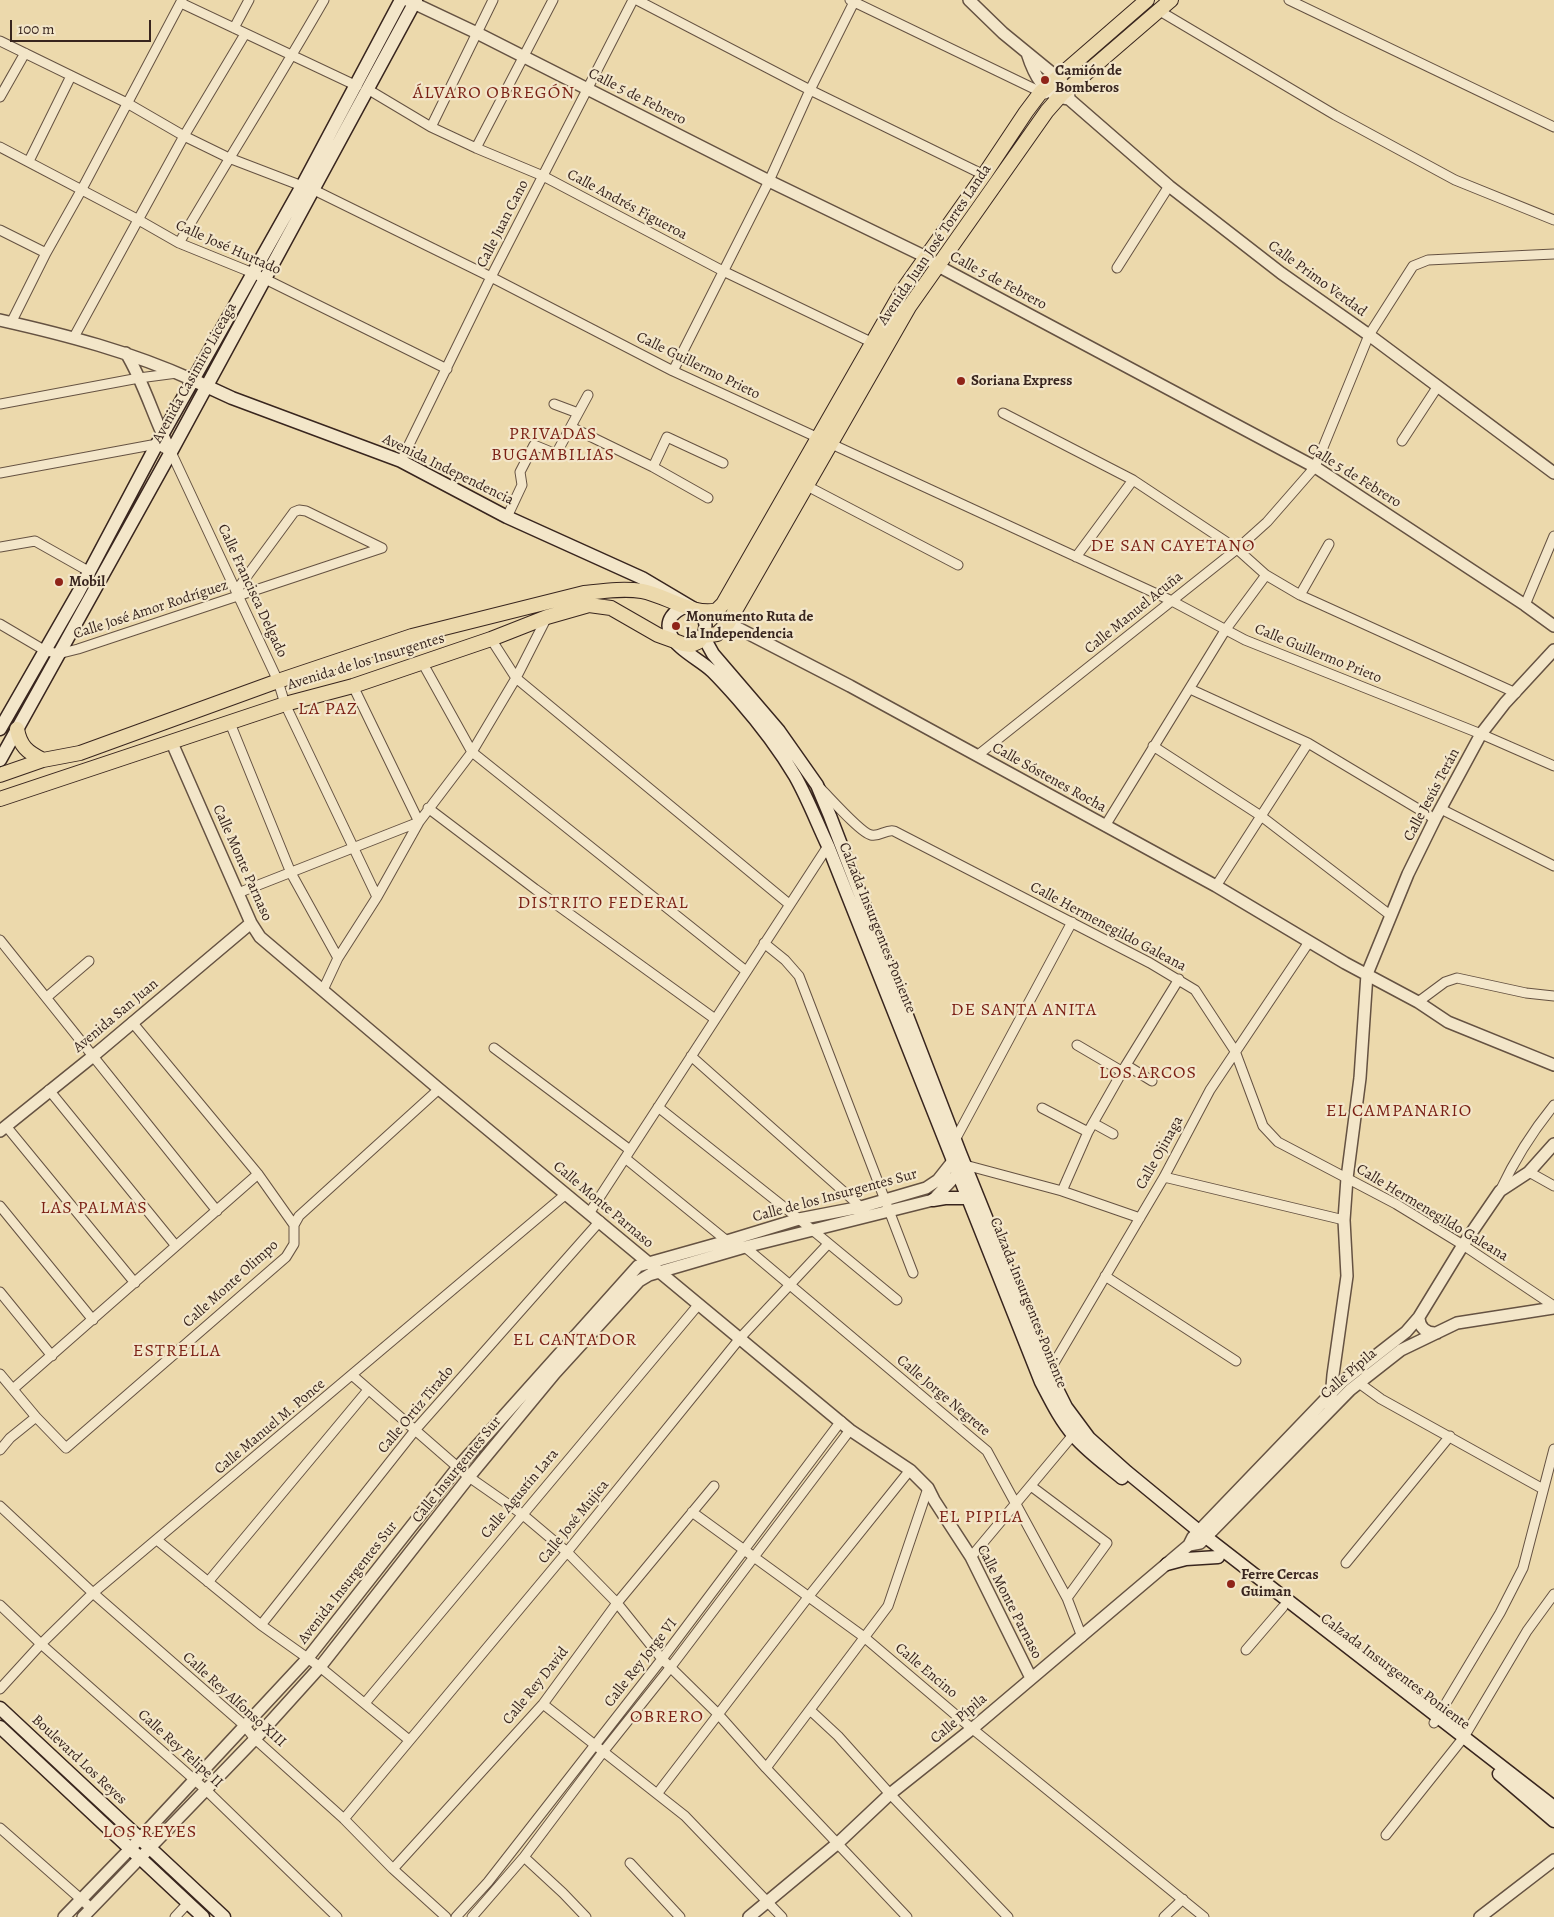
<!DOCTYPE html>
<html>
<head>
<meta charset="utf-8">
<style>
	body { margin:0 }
	#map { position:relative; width:1554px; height:1917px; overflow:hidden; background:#ecd9ac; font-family:Alegreya,serif }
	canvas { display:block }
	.scale { position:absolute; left:10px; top:20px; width:141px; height:22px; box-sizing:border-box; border:2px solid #38251e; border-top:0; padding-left:6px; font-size:15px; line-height:18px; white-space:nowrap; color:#38251e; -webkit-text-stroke:4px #f3e6c9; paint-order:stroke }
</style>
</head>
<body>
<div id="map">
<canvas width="1554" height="1917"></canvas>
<div class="scale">100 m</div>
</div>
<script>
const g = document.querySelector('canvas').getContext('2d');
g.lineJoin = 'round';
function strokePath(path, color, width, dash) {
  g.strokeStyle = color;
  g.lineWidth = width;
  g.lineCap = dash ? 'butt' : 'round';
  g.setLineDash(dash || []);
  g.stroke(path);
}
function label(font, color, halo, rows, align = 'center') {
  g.font = font + ' Alegreya,serif';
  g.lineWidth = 4.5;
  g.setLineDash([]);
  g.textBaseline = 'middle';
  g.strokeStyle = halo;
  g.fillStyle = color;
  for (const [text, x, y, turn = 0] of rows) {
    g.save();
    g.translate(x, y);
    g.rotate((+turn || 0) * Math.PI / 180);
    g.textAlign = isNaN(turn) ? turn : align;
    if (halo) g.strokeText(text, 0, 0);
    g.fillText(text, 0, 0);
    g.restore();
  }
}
const minor = new Path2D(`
	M637,0L810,90L984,175
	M850,0L1045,94
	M1289,0L1554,127
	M181,3L357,86
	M1158,10L1335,115L1455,180L1554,220
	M234,28L249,0
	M0,41L127,103L184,136L229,158L302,186
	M369,90L431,127L476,148L543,176L723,271L873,343
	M0,97L25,53
	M431,127L493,0
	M0,147L137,219L179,243L253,273L447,369
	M476,148L553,0
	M29,161L71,76
	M312,189L491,277L673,371L1170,600L1245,640L1481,734L1554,766
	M0,230L46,253
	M179,243C227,161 277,82 324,0
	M1117,268L1169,186
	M11,323L46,253L82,189L182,0
	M74,337L184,136L245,34
	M673,371L769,181L810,90L855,0
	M0,404L139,378L177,373
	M554,404L578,413
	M1003,413L1133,480L1237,549L1266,575L1300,595L1516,693
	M571,427L653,467L708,498
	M1402,441L1438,386
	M401,461L491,277L633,0
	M653,467L667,437L723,463
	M0,473L157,444L171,452L278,681L285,704L377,897
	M807,486L958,565
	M507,517L522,485L520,472L534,445L556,454L588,395
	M0,547L35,541L90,572
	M1076,557L1133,480
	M236,591L294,512L299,510L306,511L382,548
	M1300,595L1329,544
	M1525,605L1554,536
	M0,624L44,650L58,654L78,649L382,548
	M491,639L516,678L789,904
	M422,662L472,752L746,971
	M1190,689L1308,743L1435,819
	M230,723L291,873L338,958
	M1153,746L1261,816L1390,915
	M978,755L1237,549L1267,522L1315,467L1369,335L1413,266L1428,260L1554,254
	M821,789C830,798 861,833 871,835C880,837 886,829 894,831L1150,963L1195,990L1235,1051L1263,1126L1278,1142L1396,1204L1463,1245L1554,1306
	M428,808L535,889L715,1019
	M1441,809L1554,866
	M1105,826L1226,629L1266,575
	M1216,886L1308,743
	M238,893L419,822L353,686
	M0,940L217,1211
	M764,943L785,960L799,976L913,1273
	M323,990L338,958L377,897L419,822L472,752L516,678L547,617
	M47,997L89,961
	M1418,1002L1445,982L1457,978L1526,993L1554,996
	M132,1022L258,1174L294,1225
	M1077,1045L1123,1072
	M494,1048L630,1150
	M691,1056L861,1207
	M1126,1065L1152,1081
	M49,1090L176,1246
	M658,1107L799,1219L897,1300
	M1042,1108L1088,1132
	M1093,1123L1113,1134
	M6,1126L135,1283
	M955,1140L1072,922
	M625,1158L727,1241
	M965,1165L1062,1191L1140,1218
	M1529,1172L1554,1186
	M1164,1177L1344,1220
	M1062,1191L1088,1132L1126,1065L1179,979
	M1500,1191C1515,1159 1532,1132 1554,1105
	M0,1206L93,1320
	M590,1212L828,846
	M745,1247L987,1451L1067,1598L1082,1637
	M1105,1276L1236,1361
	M0,1292L52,1356
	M0,1374L36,1417L66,1448L286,1257L294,1244V1225L299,1216L439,1089
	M352,1375L469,1477L522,1514L567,1552L617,1603L662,1659L718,1714L766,1768L907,1917
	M1047,1375L1164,1177L1210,1090L1309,942
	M1359,1383L1381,1399L1543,1489
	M13,1389L258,1174
	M0,1450L10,1438L36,1417
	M1031,1486L1107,1543L1067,1598
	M0,1506L93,1593L244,1725L255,1739L344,1819L393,1869L446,1917
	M692,1512L864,1637L964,1722L1204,1917
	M157,1540L261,1625L320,1667L409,1740
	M971,1557L1073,1435
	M1346,1563L1450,1436
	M208,1582L368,1390
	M0,1605L41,1644L206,1790L337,1917
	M261,1625L416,1429L600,1221
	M1246,1650L1283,1607
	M0,1689L41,1644L93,1593L566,1194
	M365,1703L699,1304
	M543,1704L685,1816L782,1917
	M810,1710L838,1736L890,1794L1008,1917
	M1434,1723L1500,1613L1523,1568L1554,1449
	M766,1768L888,1606L928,1488
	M657,1794L809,1596L910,1470
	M344,1819L567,1552L741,1337L828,1244
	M0,1828L91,1908
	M1386,1835L1464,1737L1527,1631L1554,1594
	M524,1857L563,1893L586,1917
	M630,1863L680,1917
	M393,1869L543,1704L617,1603L714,1486
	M175,1917L188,1903
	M456,1917L488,1882L662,1659L841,1421
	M472,1917L524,1857L603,1752L670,1668L850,1430
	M1164,1917L1183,1899`);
const tertiary = new Path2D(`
	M407,0L477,33L769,181L926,257L938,266L1315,467L1525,605L1554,626
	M969,0L1003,33L1058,78L1068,89L1069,98
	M1027,53C1034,75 1044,96 1069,99L1169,186L1281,273L1369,335L1554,473
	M0,320C67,335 131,352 193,380
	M126,353C145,384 154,420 171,452
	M717,610L728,623L850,686L1216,886L1345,963L1418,1002L1448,1022L1554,1065
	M172,743L251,923L260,937L439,1089L850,1430L910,1470L928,1488L934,1500L971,1557L1031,1678
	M0,1131L92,1057L251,923
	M1419,1317C1419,1327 1426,1334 1437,1333
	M1330,1410L1333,1375L1347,1276L1344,1220L1347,1178L1360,1078L1367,974L1408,874L1435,819L1481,734L1505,703L1554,650
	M1189,1545L1200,1543L1206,1537L1350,1390L1401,1350L1457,1323L1554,1308
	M64,1917L130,1849L307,1659L458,1467L638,1266L727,1241L799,1219L861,1207L926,1188L938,1180L957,1156
	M83,1917L255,1739L320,1667L469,1477L555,1373L639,1281L649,1275L745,1247L933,1200L963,1168
	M749,1917L838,1843L890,1794L973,1728L1189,1545L1193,1537L1342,1382L1406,1332L1419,1317L1463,1245L1500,1191L1529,1172L1554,1144
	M1480,1917L1554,1860`);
const secondary = new Path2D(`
	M193,380L232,398L401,461L507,517L642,578L701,613C706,621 707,627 703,636L713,654L779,731L817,785L830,816L960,1153L1049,1373L1066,1407L1089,1438L1127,1472L1206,1537L1554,1807
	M685,607C674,611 665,620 670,633C676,649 699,659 712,671C721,680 730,690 738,699C759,723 779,749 795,776C808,799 817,823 828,846L1041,1382C1051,1401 1060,1420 1074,1436C1088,1452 1105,1464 1122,1478
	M0,729L78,593L157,444L302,186L401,0
	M0,760L171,452L416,0
	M933,1200L945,1198H967
	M1167,1564L1186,1559L1218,1557
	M0,1708L224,1917
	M0,1727L203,1917
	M1499,1774L1554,1821`);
const primary = new Path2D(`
	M17,729C20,746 27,752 43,760
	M0,775L43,760L80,753L278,681L412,636L584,593C603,591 623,588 642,591C665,595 695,617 717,610L723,604L902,291L984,175L1026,112L1041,92L1147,0
	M0,799L285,704L353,686L491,639L547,617L589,605L611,608L658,635L683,644L691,645L698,642L703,636L717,634L728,623L909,307L1047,111L1062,94L1171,0`);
strokePath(minor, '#655242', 11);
strokePath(tertiary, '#655242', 14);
strokePath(secondary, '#38251e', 15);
strokePath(primary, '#38251e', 16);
strokePath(minor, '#f3e6c9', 9);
strokePath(tertiary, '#f3e6c9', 11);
strokePath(secondary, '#f3e6c9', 12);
strokePath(primary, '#ecd9ac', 14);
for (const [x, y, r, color] of [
	[1045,80,5,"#8f2418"],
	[961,381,5,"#8f2418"],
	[59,582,5,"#8f2418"],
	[676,626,5,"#8f2418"],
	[1231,1584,5,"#8f2418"]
]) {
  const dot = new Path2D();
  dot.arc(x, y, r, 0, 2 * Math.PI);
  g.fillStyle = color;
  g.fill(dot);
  strokePath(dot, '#f3e6c9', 2);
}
label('bold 15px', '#38251e', '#f3e6c9', [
	["Camión de",1055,71],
	["Bomberos",1055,88],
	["Soriana Express",971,381],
	["Mobil",69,582],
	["Monumento Ruta de",686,617],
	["la Independencia",686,634],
	["Ferre Cercas",1241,1575],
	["Guiman",1241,1592]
], 'left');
label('15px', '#38251e', '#f3e6c9', [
	["Calle 5 de Febrero",637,97,27],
	["Calle Andrés Figueroa",627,205,28],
	["Calle Juan Cano",503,224,-63],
	["Avenida Juan José Torres Landa",935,245,-56],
	["Calle José Hurtado",228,248,24],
	["Calle Primo Verdad",1317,279,36],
	["Calle 5 de Febrero",998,281,28],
	["Calle Guillermo Prieto",698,366,26],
	["Avenida Casimiro Liceaga",195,373,-61],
	["Avenida Independencia",448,470,26],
	["Calle 5 de Febrero",1354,476,32],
	["Calle Francisca Delgado",252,591,65],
	["Calle José Amor Rodríguez",151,610,-18],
	["Calle Manuel Acuña",1134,613,-39],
	["Calle Guillermo Prieto",1318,654,22],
	["Avenida de los Insurgentes",366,662,-17],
	["Calle Sóstenes Rocha",1049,778,29],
	["Calle Jesús Terán",1432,795,-62],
	["Calle Monte Parnaso",242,863,66],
	["Calle Hermenegildo Galeana",1108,927,28],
	["Calzada Insurgentes Poniente",877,928,68],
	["Avenida San Juan",116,1016,-40],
	["Calle Ojinaga",1160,1153,-61],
	["Calle de los Insurgentes Sur",835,1196,-15],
	["Calle Monte Parnaso",603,1205,40],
	["Calle Hermenegildo Galeana",1432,1213,31],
	["Calle Monte Olimpo",231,1284,-42],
	["Calzada Insurgentes Poniente",1028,1303,68],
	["Calle Pípila",1349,1374,-41],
	["Calle Jorge Negrete",943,1396,40],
	["Calle Ortiz Tirado",416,1410,-50],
	["Calle Manuel M. Ponce",270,1427,-40],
	["Calle Insurgentes Sur",457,1470,-51],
	["Calle Agustín Lara",520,1494,-50],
	["Calle José Mujica",574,1522,-51],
	["Avenida Insurgentes Sur",348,1583,-52],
	["Calle Monte Parnaso",1009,1602,63],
	["Calle Rey Jorge VI",641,1663,-52],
	["Calle Encino",926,1671,40],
	["Calzada Insurgentes Poniente",1395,1672,37],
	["Calle Rey David",536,1686,-51],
	["Calle Rey Alfonso XIII",234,1700,42],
	["Calle Pípila",959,1719,-40],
	["Calle Rey Felipe II",180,1749,42],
	["Boulevard Los Reyes",79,1760,43]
]);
g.letterSpacing = '1px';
label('18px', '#7a1f14', '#f3e6c9', [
	["ÁLVARO OBREGÓN",494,94],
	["PRIVADAS",553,435],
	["BUGAMBILIAS",553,456],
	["DE SAN CAYETANO",1173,547],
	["LA PAZ",328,710],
	["DISTRITO FEDERAL",603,904],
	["DE SANTA ANITA",1024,1011],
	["LOS ARCOS",1148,1074],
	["EL CAMPANARIO",1399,1112],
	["LAS PALMAS",94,1209],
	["EL CANTADOR",575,1341],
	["ESTRELLA",177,1352],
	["EL PIPILA",981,1518],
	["OBRERO",667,1718],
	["LOS REYES",150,1833]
]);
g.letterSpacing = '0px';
</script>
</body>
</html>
